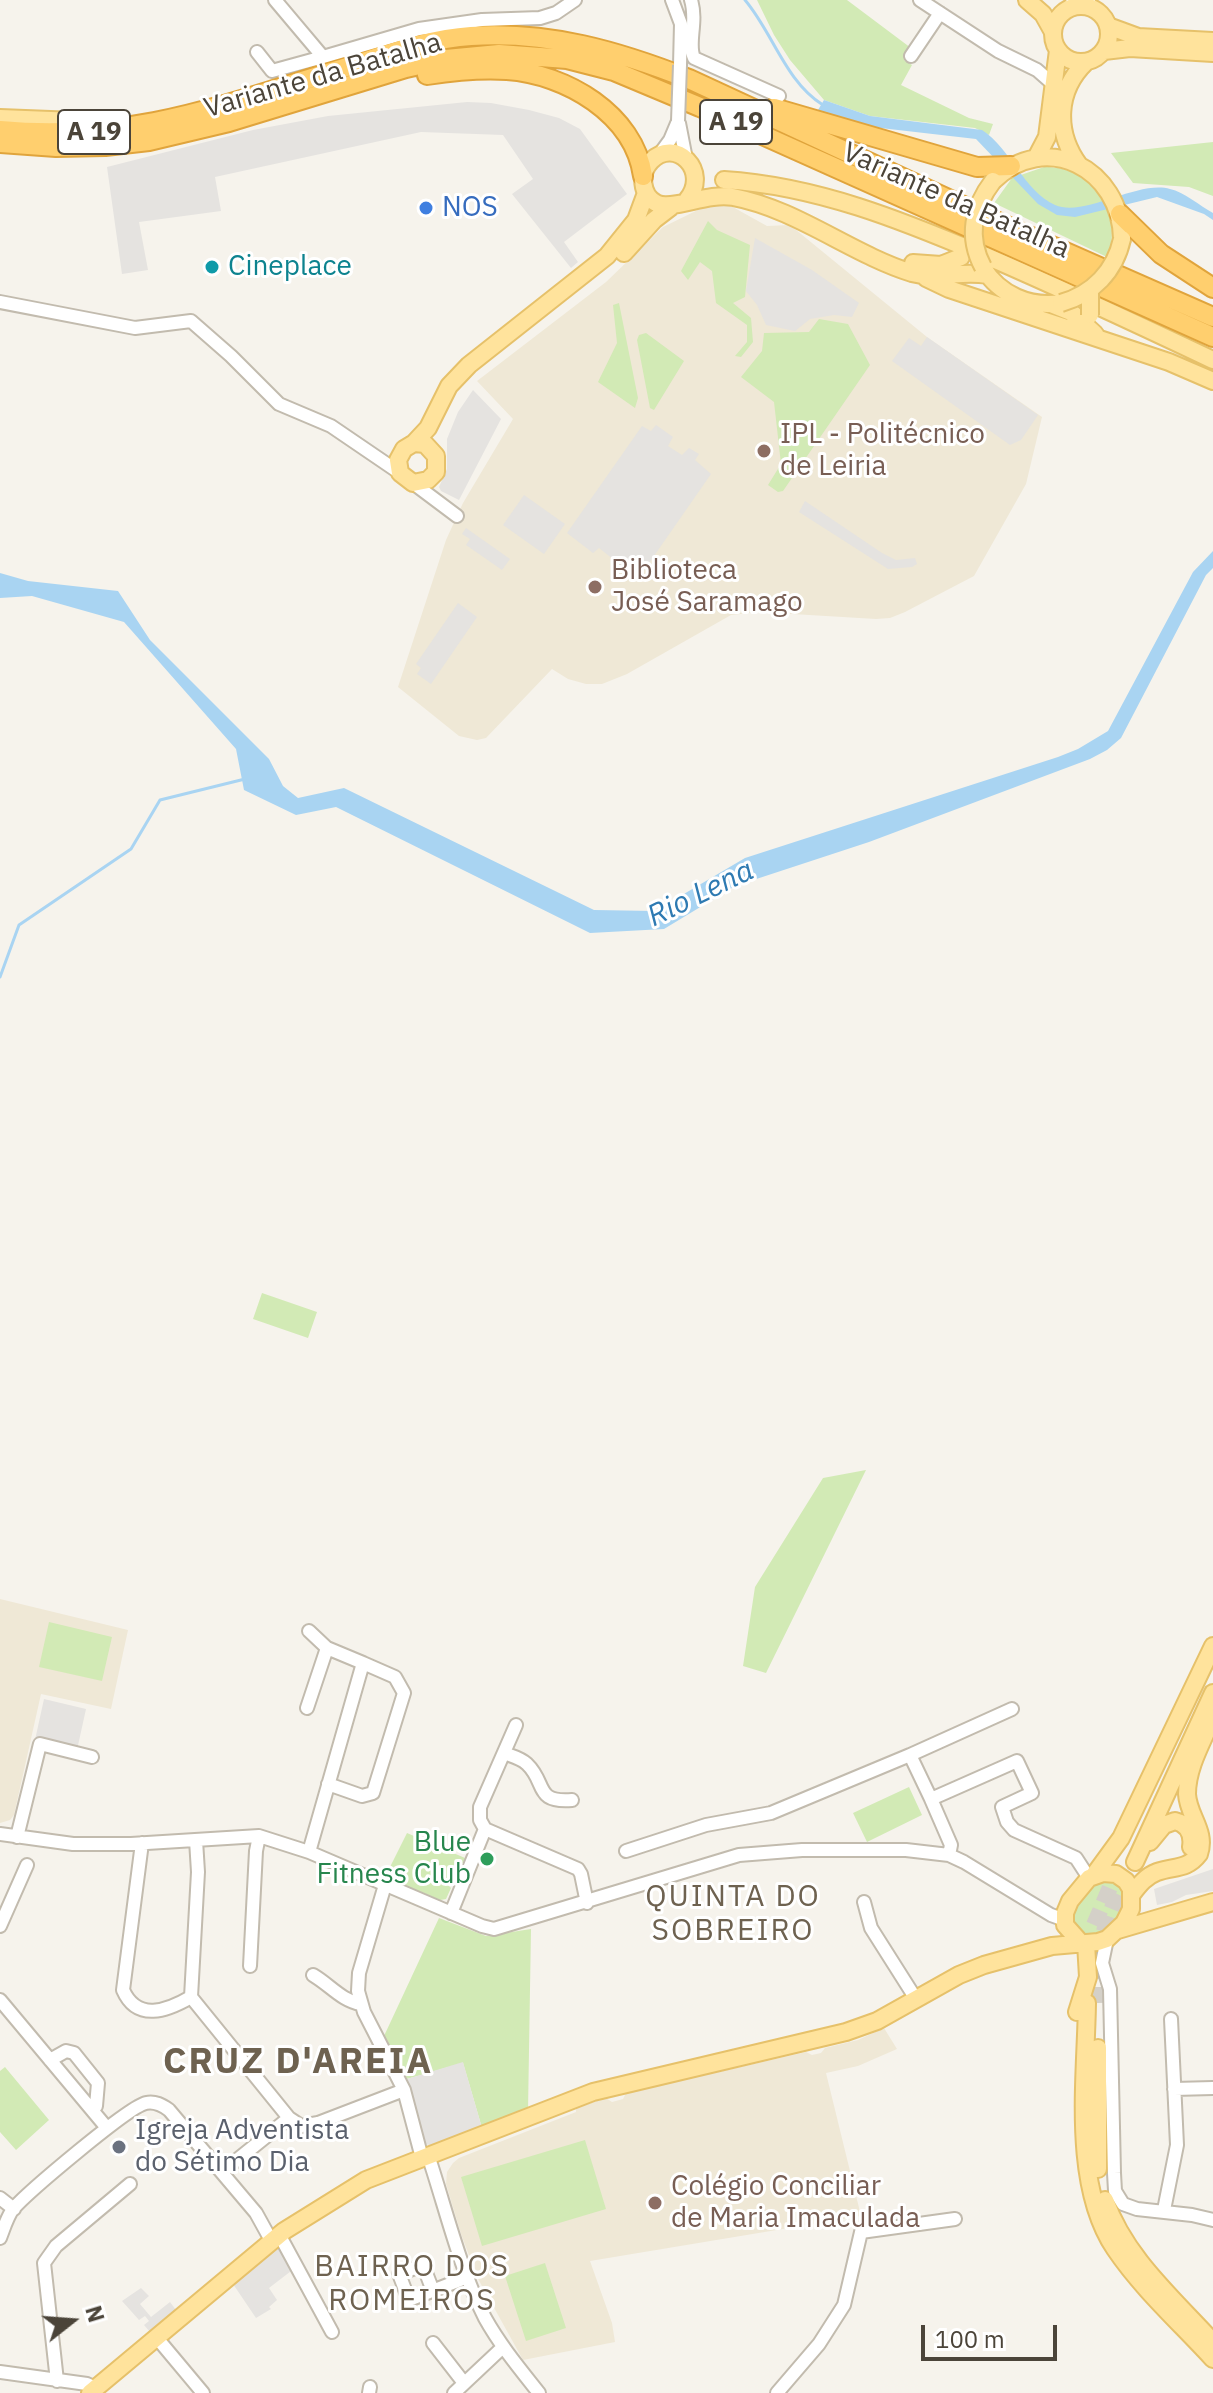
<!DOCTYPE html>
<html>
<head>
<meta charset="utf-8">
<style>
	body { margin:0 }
	#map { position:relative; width:1213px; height:2393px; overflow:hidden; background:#f6f3ec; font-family:"IBM Plex Sans",sans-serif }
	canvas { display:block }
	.north { position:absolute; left:32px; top:2281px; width:80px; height:80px; -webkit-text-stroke:6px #fff; paint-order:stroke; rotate:73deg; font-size:22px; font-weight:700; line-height:32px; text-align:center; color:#4b4439 }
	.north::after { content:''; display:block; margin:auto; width:28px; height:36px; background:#4b4439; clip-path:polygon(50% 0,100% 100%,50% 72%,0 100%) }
	.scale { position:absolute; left:921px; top:2325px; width:136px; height:36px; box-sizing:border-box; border:4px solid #4b4439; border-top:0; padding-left:10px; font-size:24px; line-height:28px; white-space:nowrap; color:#4b4439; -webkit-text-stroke:6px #fff; paint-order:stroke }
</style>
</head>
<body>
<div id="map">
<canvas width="1213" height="2393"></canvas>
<div class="north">N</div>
<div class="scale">100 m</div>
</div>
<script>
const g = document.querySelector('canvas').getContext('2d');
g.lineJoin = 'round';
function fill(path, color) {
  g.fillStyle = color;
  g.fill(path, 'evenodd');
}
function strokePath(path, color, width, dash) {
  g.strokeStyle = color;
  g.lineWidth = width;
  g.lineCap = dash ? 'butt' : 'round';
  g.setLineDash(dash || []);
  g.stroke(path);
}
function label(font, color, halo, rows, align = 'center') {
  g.font = font + ' "IBM Plex Sans",sans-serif';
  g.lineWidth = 6;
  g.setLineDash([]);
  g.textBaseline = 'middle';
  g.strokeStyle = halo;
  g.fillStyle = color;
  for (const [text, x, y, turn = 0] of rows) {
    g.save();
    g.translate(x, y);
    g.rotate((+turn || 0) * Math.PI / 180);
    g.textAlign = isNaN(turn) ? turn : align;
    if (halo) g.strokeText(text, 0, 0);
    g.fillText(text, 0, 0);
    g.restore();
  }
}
fill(new Path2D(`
	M717,206H731L767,226L790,225L927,337L1042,417L1026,484L974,576L905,612L890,618L876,619L759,612L731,615L627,674L602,684H586L568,679L552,669L486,738L477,740L459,736L398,687L446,540L463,503L513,419L477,381L606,282L663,227L704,207Z
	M0,1599L128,1630L111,1709L41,1694L14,1815L10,1820L0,1823Z
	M884,2028L897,2049L858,2066L826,2073L861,2216L590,2261L612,2323L615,2342L523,2360L477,2277L461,2234L446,2184L447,2172L453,2163L459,2158L576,2112V2108L606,2098L612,2102L623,2099L626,2093L806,2052L812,2055L821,2053L825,2048L858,2040Z`), '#efe8d6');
fill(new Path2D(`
	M757,0H847L911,48L904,60L912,65L901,85L969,118L993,124L989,135L975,128L870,116L824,100L790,60L774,35Z
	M1213,142V196L1189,187L1133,183L1111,153Z
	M1044,167C1097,167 1121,210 1109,258L994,203L1012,178Z
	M708,221L717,230L750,245L745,297L733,303L751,318L753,342L741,357L735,356L747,342V325L716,303L712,271L700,262L688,280L681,271Z
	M619,303L638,398L635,408L598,382L617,343L613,305Z
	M819,319L848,324L870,365L783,491L778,492L768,485L781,464L774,402L741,377L762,351L764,333L809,332Z
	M646,333L684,361L654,410L650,408L637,340L639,335Z
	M262,1293L317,1312L308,1338L253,1319Z
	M866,1470L766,1673L743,1666L755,1587L823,1478Z
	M49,1622L112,1637L102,1681L39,1667Z
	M909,1787L922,1815L867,1842L853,1813Z
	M407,1833L465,1858L463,1863L455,1864L447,1884L451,1888L446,1899L440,1900L400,1883L403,1873L390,1867Z
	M1102,1880L1118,1884L1126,1900L1118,1919L1098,1936L1082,1935L1071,1920C1073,1904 1087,1887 1102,1880Z
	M439,1918L486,1936L531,1929L528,2111L482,2128L463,2063L407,2079L384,2036Z
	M5,2067L49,2120L16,2150L0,2132V2071Z
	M585,2140L606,2209L482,2246L461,2177Z
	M545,2263L566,2328L526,2341L505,2276Z`), '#d2eab5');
fill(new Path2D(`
	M467,102L491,103L529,110L559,118L580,129L627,194L564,242L578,262L571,268L512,194L533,179L503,135L421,132L215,177L221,211L139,222L148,270L122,274L107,167L253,130L328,116Z
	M755,238L812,270L859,303L852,317L834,315L810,319L795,331L766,325L757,305L746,291Z
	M927,337L1038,415L1021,440L1010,445L892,361L909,338L921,346Z
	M473,390L501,419L459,500L441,491L439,487L447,469V439L458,412Z
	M656,425L673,437L668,446L682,455L689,448L699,454L695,460L711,474L638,579L599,548L593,553L567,533L642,426L651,431Z
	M524,495L565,524L544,554L503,525Z
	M805,501L882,553L896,560L915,558L917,564L912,567L888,569L799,512Z
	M466,528L510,559L502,570L466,545L470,539L462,534Z
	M458,603L477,617L431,684L417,674L421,668L416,664Z
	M44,1699L86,1709L77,1750L35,1740Z
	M1213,1869V1891L1186,1895L1172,1902L1157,1905L1154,1889Z
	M463,2062L482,2128L433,2146L425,2144L407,2079Z
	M279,2246L295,2268L269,2288L277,2300L269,2307L271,2309L256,2318L233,2284Z
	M141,2288L149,2296L140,2304L151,2317L170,2302L176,2310L150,2332L144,2325L149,2321L145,2316L139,2320L122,2301Z`), '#e5e3e0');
fill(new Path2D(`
	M824,100L870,116L982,130C1011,149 1024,191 1055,205C1085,218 1137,180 1170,189C1184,192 1200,206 1213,213V220L1204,214L1157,197L1075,217L1057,215L1038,204L976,139L872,127L818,110Z
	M1213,551V568L1206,575L1121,738L1107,750L1090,759L869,842L735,886L664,929L590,933L336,807L296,815L244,790L236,749L124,622L32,596L0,598V573L28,581L118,591L150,640L269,759L283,786L298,798L344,788L594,910L655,911L745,858L1058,757L1078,749L1108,731L1193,572Z`), '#a9d4f2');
strokePath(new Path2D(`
	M745,0C773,33 785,81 823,105
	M0,977L19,925L131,849L160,800L245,779`), '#a9d4f2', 3);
strokePath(new Path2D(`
	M1094,1925L1120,1864
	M1098,2003C1096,1939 1105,1918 1135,1862`), '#d4d0c8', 16, [16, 8]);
const minor = new Path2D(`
	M275,0L323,57L419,29L482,20L540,18L556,13L575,0
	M672,0L681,24L680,65
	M691,0C698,23 687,43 694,58L779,96
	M920,0L998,51L1037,70L1053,84
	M1088,0L1092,9
	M1068,9L1074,0
	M257,52L272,71L323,57
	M911,56L940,13
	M679,123L686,159
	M659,155L670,140L678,121
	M0,302L135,328L191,321L231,356L279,404L331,426L400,473
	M413,483L457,516
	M307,1708L327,1648
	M504,1753C512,1756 521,1758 527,1764C547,1783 534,1803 572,1800
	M328,1784L362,1796L373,1793L404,1693L395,1677L363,1663
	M931,1799L910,1755L1012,1709
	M485,1829L578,1869L581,1874L587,1903
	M0,1834L73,1844H131L259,1836L309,1852L482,1926L494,1929L739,1855L802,1850H906L949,1855L964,1862L1051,1915L1065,1920
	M17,1837L40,1744L92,1757
	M196,1840L198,1872L191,1997L289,2118L301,2126L318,2123L404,2090
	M142,1843L123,1990C137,2022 167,2011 191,1997
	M626,1851L706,1825L771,1813L910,1755
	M309,1852L363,1663L327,1648L309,1631
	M949,1855L951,1845L931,1799L1017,1761L1032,1793L1002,1807L1007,1822L1014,1830L1076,1858L1089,1878
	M385,1885L359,1973L358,1991L364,2012L404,2090L422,2158
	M864,1902L871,1928L916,1999
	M451,1913L485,1829L480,1820V1807L516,1725
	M0,1926L27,1865
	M1107,1939L1102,1963L1110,1989L1114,2173L1115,2191L1123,2204L1137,2209L1192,2215L1213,2220
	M250,1966L256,1851L259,1836
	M313,1975C330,1985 342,2001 361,2004
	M0,2000L107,2128
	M50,2060L66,2051L74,2053L98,2083L96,2106L92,2110
	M1174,2089L1213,2088
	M428,2155C446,2209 459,2267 485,2318C500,2345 520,2369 539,2393
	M222,2172L289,2118
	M0,2198L14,2209
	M1164,2210L1177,2145L1171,2019
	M280,2236L332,2332
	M0,2238C4,2228 7,2217 13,2209C28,2192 128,2107 146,2103C155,2101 162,2105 169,2110L256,2213L272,2242
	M433,2291L423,2265L399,2274L409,2300L468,2277
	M157,2338L203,2393
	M433,2343L464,2383
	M0,2372L87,2384L96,2388
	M57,2381L44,2263L56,2246L130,2184
	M369,2393L370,2387
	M454,2393L503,2347
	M777,2393L819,2344L844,2305L861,2232L955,2219`);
const major = new Path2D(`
	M1027,0L1043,14L1053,32
	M1053 34a28 28 0 1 1 56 0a28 28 0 1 1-56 0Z
	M1108,26L1138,37L1213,41
	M1104,51L1130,48L1213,53
	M0,118L101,122
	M1036,158L1047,137L1058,50
	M1079,165C1055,132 1056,91 1086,62
	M724,180C817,186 901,220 986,256C1062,289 1137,324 1213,360
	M993,181C1046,129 1121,169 1122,239
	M687,200C711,171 675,136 651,161C639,173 641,195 656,203C671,212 707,192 733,197C797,209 851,254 912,273C938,280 962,270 987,275
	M624,253L654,220L671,207
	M913,263L941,265L961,257
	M983,268C1000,295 1030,308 1061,303
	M926,278L949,289L1169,362L1213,381
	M1051,304L1071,312L1095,334
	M414,443L425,444L436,456V472L428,480L413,483L400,473L398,460L404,449L414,443L428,428L449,386L469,365L607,256L636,220L646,193
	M1150,1842L1164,1825L1175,1821C1188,1824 1193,1834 1191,1847
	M1135,1862L1213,1693
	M1094,1875L1121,1838L1213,1646
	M1132,1894C1139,1885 1146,1876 1157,1872C1174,1866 1187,1870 1199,1854C1207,1831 1188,1816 1187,1794C1187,1767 1203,1741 1213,1717
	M1118,1930L1213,1902
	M1087,2003C1086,2078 1071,2184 1115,2249C1142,2289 1180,2323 1213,2359
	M1077,2012L1088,1977L1086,1943
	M1098,2169V2048
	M1105,2200C1125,2257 1173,2298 1213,2342
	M90,2393L284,2231L366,2180L593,2092L846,2032L877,2021L959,1975L984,1965L1052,1946L1098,1942L1107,1939L1124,1923L1131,1909V1889L1126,1881L1116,1874L1103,1873L1089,1878L1070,1901L1065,1913V1925L1081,1943`);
const highway = new Path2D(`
	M427,75C453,71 479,68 507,70C566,74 634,114 643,176
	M774,108L977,167L1011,166
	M0,130C128,142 218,107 337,70C381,57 425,39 471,36C549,31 618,51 689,79L1013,229L1213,317
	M0,143L56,147L105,146L149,141L229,122L406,68L446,59L499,54L567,59L614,71L700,107L1213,337
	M1120,214L1161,254L1213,288`);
strokePath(minor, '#c2bbae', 16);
strokePath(major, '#e6c16a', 20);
strokePath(highway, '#e0a43c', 22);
strokePath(minor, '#fff', 12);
strokePath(major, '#ffe39c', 16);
strokePath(highway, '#ffcf6e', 18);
const minorBridge = new Path2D(`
	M678,121L680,65`);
const majorBridge = new Path2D(`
	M983,267C967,237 973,207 993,181
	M1090,290V315
	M1061,303C1093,294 1115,271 1122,239`);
strokePath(minorBridge, '#c2bbae', 16, []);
strokePath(majorBridge, '#e6c16a', 20, []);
strokePath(minorBridge, '#fff', 12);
strokePath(majorBridge, '#ffe39c', 16);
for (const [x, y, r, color] of [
	[426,208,8,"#3f7fe0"],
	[212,267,8,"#0f9aa8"],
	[764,451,8,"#8d6e63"],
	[595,587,8,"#8d6e63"],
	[487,1859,8,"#2e9e5b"],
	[119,2147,8,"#6b7280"],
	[655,2203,8,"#8d6e63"]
]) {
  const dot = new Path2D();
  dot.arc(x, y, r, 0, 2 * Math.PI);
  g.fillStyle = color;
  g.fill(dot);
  strokePath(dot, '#fff', 3);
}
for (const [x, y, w] of [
	[736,122,72],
	[94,132,72]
]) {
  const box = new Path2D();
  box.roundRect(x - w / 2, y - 22, w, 44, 6);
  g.fillStyle = '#fff';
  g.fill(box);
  strokePath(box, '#4b4439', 2);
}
label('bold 26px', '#4b4439', null, [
	["A 19",736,122],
	["A 19",94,132]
]);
label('28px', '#4b4439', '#fff', [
	["Variante da Batalha",323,76,-16],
	["Variante da Batalha",956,201,24]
]);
label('28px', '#366cbe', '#fff', [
	["NOS",442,208]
], 'left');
label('28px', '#0d838f', '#fff', [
	["Cineplace",228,267]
], 'left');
label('28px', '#785e54', '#fff', [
	["IPL - Politécnico",780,435],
	["de Leiria",780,467],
	["Biblioteca",611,571],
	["José Saramago",611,603],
	["Colégio Conciliar",671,2187],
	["de Maria Imaculada",671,2219]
], 'left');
label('28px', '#27864d', '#fff', [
	["Blue",471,1843],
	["Fitness Club",471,1875]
], 'right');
label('28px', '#5b616d', '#fff', [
	["Igreja Adventista",135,2131],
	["do Sétimo Dia",135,2163]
], 'left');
label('italic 30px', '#2e7ab2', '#fff', [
	["Rio Lena",701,894,-26]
]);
g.letterSpacing = '2px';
label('30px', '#6e6250', '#fff', [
	["QUINTA DO",733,1897],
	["SOBREIRO",733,1931],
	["BAIRRO DOS",412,2267],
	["ROMEIROS",412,2301]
]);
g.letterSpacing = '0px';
g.letterSpacing = '2px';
label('bold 36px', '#6e6250', '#fff', [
	["CRUZ D'AREIA",298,2063]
]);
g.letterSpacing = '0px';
</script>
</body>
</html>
